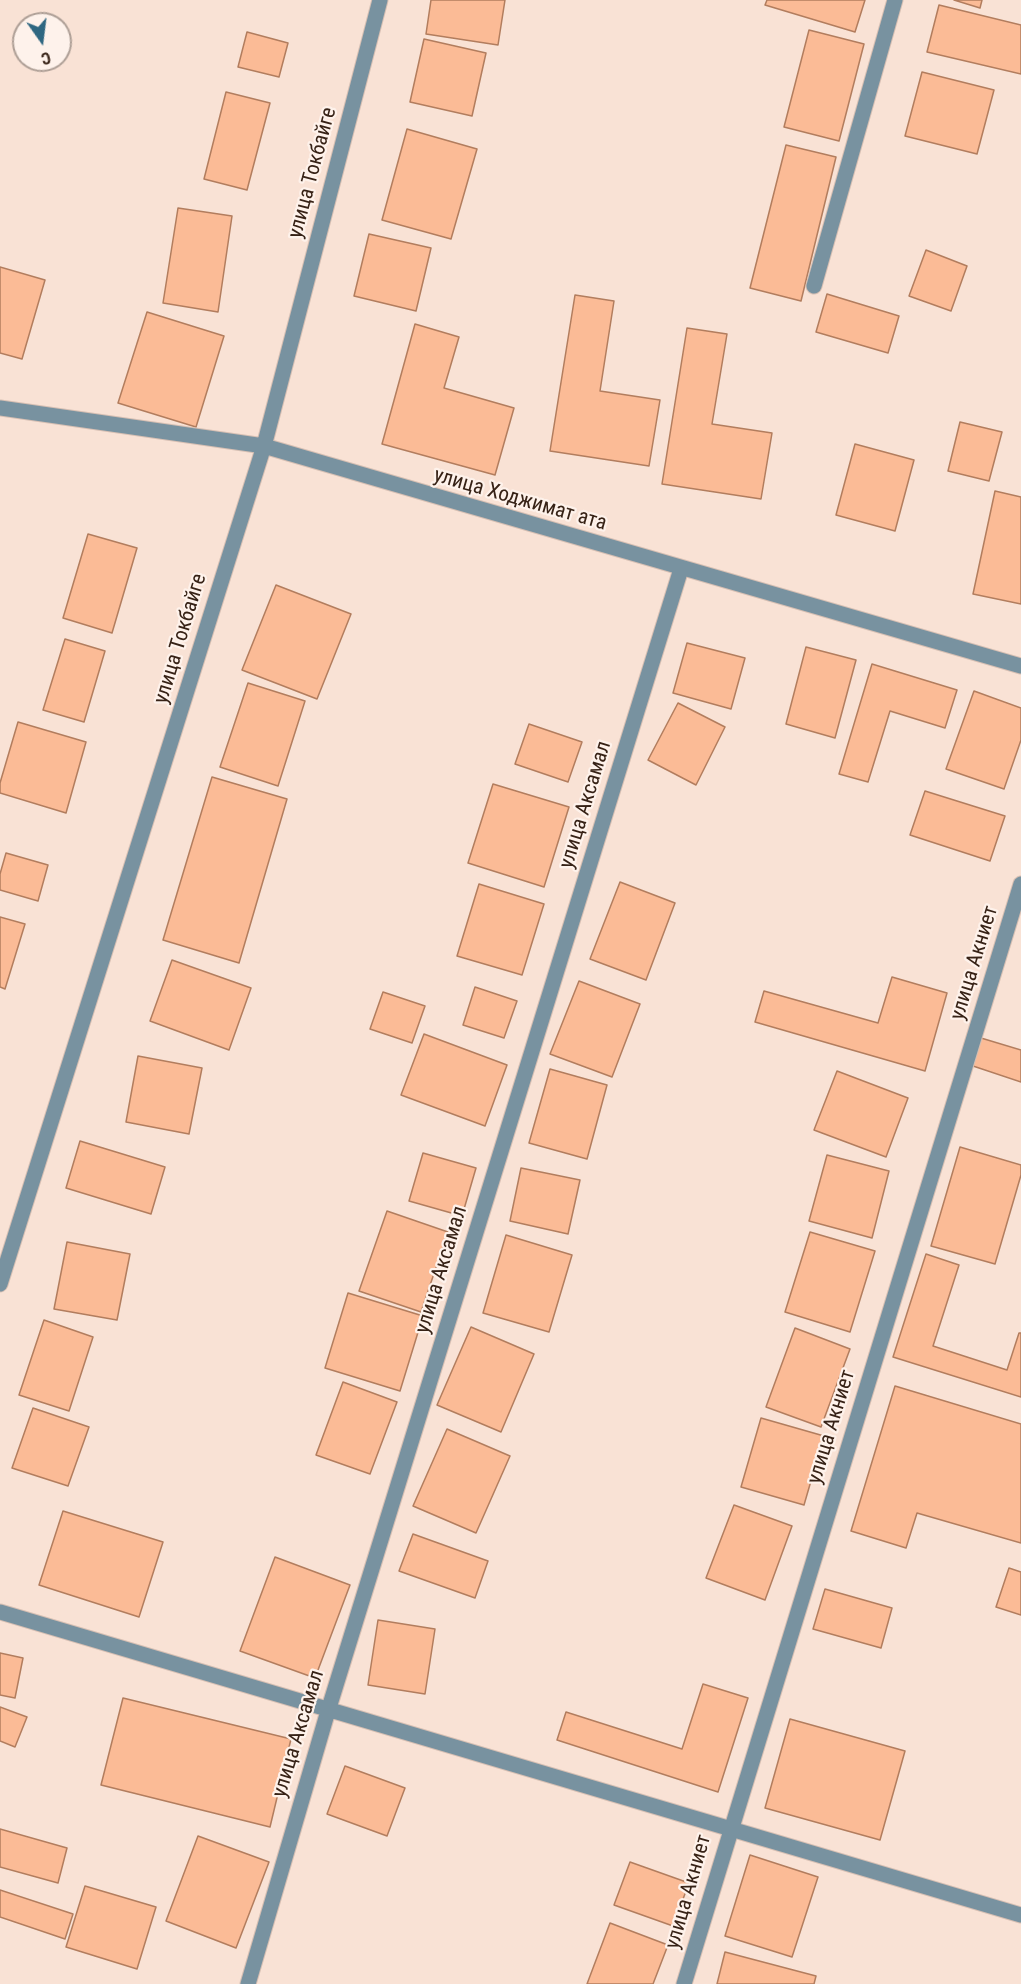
<!DOCTYPE html>
<html>
<head>
<meta charset="utf-8">
<style>
	body { margin:0 }
	#map { position:relative; width:1021px; height:1984px; overflow:hidden; background:#f9e2d5; font-family:"Roboto Condensed",sans-serif }
	canvas { display:block }
	.north { position:absolute; left:12px; top:12px; width:60px; height:60px; box-sizing:border-box; background:#fef2eb; border:2px solid #ae9f96; border-radius:50%; rotate:166deg; font-size:16px; font-weight:700; line-height:24px; text-align:center; color:#372216 }
	.north::after { content:''; display:block; margin:auto; width:21px; height:27px; background:#2f6781; clip-path:polygon(50% 0,100% 100%,50% 72%,0 100%) }
</style>
</head>
<body>
<div id="map">
<canvas width="1021" height="1984"></canvas>
<div class="north">С</div>
</div>
<script>
const g = document.querySelector('canvas').getContext('2d');
g.lineJoin = 'round';
function fill(path, color) {
  g.fillStyle = color;
  g.fill(path, 'evenodd');
}
function strokePath(path, color, width, dash) {
  g.strokeStyle = color;
  g.lineWidth = width;
  g.lineCap = dash ? 'butt' : 'round';
  g.setLineDash(dash || []);
  g.stroke(path);
}
function label(font, color, halo, rows, align = 'center') {
  g.font = font + ' "Roboto Condensed",sans-serif';
  g.lineWidth = 4.5;
  g.setLineDash([]);
  g.textBaseline = 'middle';
  g.strokeStyle = halo;
  g.fillStyle = color;
  for (const [text, x, y, turn = 0] of rows) {
    g.save();
    g.translate(x, y);
    g.rotate((+turn || 0) * Math.PI / 180);
    g.textAlign = isNaN(turn) ? turn : align;
    if (halo) g.strokeText(text, 0, 0);
    g.fillText(text, 0, 0);
    g.restore();
  }
}
const building = new Path2D(`
	M431,0H505L498,45L426,34Z
	M767,0H865L855,32L765,5Z
	M954,0H982L980,8Z
	M939,5L1021,25V74L927,52Z
	M809,30L864,44L839,141L784,127Z
	M247,32L288,43L279,77L238,67Z
	M424,39L486,53L472,116L410,102Z
	M922,72L994,90L977,154L905,136Z
	M226,92L270,103L247,190L204,179Z
	M407,129L477,149L451,239L382,220Z
	M786,145L836,157L801,301L750,288Z
	M178,208L232,216L218,312L163,303Z
	M369,234L431,248L416,311L354,296Z
	M926,250L967,266L951,311L909,296Z
	M0,267L45,280L22,359L0,353Z
	M827,294L899,316L888,353L816,332Z
	M575,295L614,301L600,391L660,400L649,466L550,451Z
	M147,312L224,336L196,427L118,403Z
	M415,324L459,337L444,388L514,408L495,475L382,444Z
	M687,328L727,334L712,424L772,433L761,499L662,484Z
	M960,422L1002,432L989,481L948,471Z
	M855,444L914,460L895,531L836,515Z
	M995,491L1021,497V604L973,594Z
	M88,534L137,548L112,633L63,618Z
	M276,585L351,614L317,699L242,670Z
	M65,639L105,651L84,722L43,710Z
	M687,643L745,658L731,709L673,693Z
	M806,647L856,660L835,738L786,724Z
	M872,664L957,690L945,728L890,711L868,782L839,774Z
	M248,683L305,701L278,786L220,767Z
	M974,691L1021,708V740L1004,789L946,769Z
	M678,703L725,727L696,785L648,760Z
	M18,722L86,742L66,813L0,793V783Z
	M529,724L582,742L568,782L515,764Z
	M212,777L287,799L239,963L163,940Z
	M493,784L569,807L544,887L468,863Z
	M925,791L1005,816L990,861L910,835Z
	M6,853L48,865L38,901L0,890V874Z
	M620,882L675,903L646,980L590,959Z
	M479,884L544,904L522,975L457,956Z
	M0,917L25,924L5,989L0,987Z
	M172,960L251,988L229,1050L150,1021Z
	M892,977L947,993L925,1071L755,1022L764,991L878,1023Z
	M579,981L640,1004L612,1077L550,1054Z
	M475,987L517,1001L504,1038L463,1025Z
	M383,992L425,1006L412,1043L370,1029Z
	M424,1034L507,1065L485,1126L401,1095Z
	M981,1038L1021,1050V1082L970,1065Z
	M138,1056L202,1068L189,1134L126,1122Z
	M550,1069L607,1085L587,1159L529,1143Z
	M837,1071L908,1098L886,1157L814,1130Z
	M80,1141L165,1167L151,1214L66,1188Z
	M960,1147L1021,1165V1175L995,1264L931,1246Z
	M423,1153L476,1168L462,1216L409,1201Z
	M827,1155L889,1171L872,1238L809,1221Z
	M521,1168L580,1180L568,1234L510,1221Z
	M387,1211L448,1232L421,1312L359,1291Z
	M810,1232L875,1251L850,1332L785,1312Z
	M506,1235L572,1255L549,1332L483,1313Z
	M67,1242L130,1254L117,1320L54,1309Z
	M926,1254L959,1265L933,1346L1007,1370L1019,1333H1021V1397L893,1357Z
	M348,1293L423,1316L400,1391L325,1368Z
	M44,1320L93,1337L69,1411L19,1395Z
	M471,1327L534,1354L501,1432L437,1405Z
	M795,1328L850,1349L821,1427L766,1407Z
	M343,1382L397,1402L370,1474L316,1455Z
	M895,1386L1021,1424V1543L917,1513L906,1548L851,1531Z
	M33,1408L89,1427L68,1486L12,1468Z
	M761,1418L824,1436L804,1505L741,1487Z
	M447,1429L510,1456L476,1533L413,1506Z
	M734,1505L792,1526L765,1600L706,1578Z
	M63,1511L163,1542L139,1617L39,1585Z
	M413,1534L488,1561L475,1598L399,1571Z
	M275,1557L350,1585L315,1678L240,1651Z
	M1009,1568L1021,1572V1615L996,1607Z
	M825,1589L892,1608L881,1648L813,1629Z
	M378,1620L435,1629L425,1694L368,1685Z
	M0,1653L23,1658L15,1698L0,1695Z
	M703,1684L748,1698L718,1792L557,1740L566,1712L682,1749Z
	M123,1698L291,1739L270,1827L101,1785Z
	M0,1707L27,1717L15,1747L0,1741Z
	M790,1719L905,1751L880,1840L765,1808Z
	M345,1766L405,1788L387,1836L327,1814Z
	M0,1829L67,1848L58,1883L0,1867Z
	M198,1836L269,1862L236,1948L166,1921Z
	M750,1855L818,1877L792,1957L725,1936Z
	M630,1862L689,1883L673,1926L614,1905Z
	M85,1886L156,1907L137,1969L66,1947Z
	M0,1890L73,1914L65,1939L0,1917Z
	M610,1923L668,1945L653,1984H587Z
	M725,1952L816,1976L814,1984H717Z`);
fill(building, '#fbbb96');
strokePath(building, '#b27d5e', 1.5);
const minor = new Path2D(`
	M814,286L895,0
	M0,408L264,446L1021,666
	M0,1284L264,446L380,0
	M0,1612L1021,1915
	M248,1984L328,1711L681,569
	M684,1984L1021,884`);
strokePath(minor, '#d6bfb3', 17);
strokePath(minor, '#7892a0', 15);
label('21px', '#372216', '#fef2eb', [
	["улица Токбайге",313,173,-75],
	["улица Ходжимат ата",520,500,16],
	["улица Токбайге",181,639,-73],
	["улица Аксамал",586,805,-73],
	["улица Акниет",975,963,-73],
	["улица Аксамал",442,1270,-73],
	["улица Акниет",832,1427,-73],
	["улица Аксамал",299,1734,-73],
	["улица Акниет",689,1892,-74]
]);
</script>
</body>
</html>
